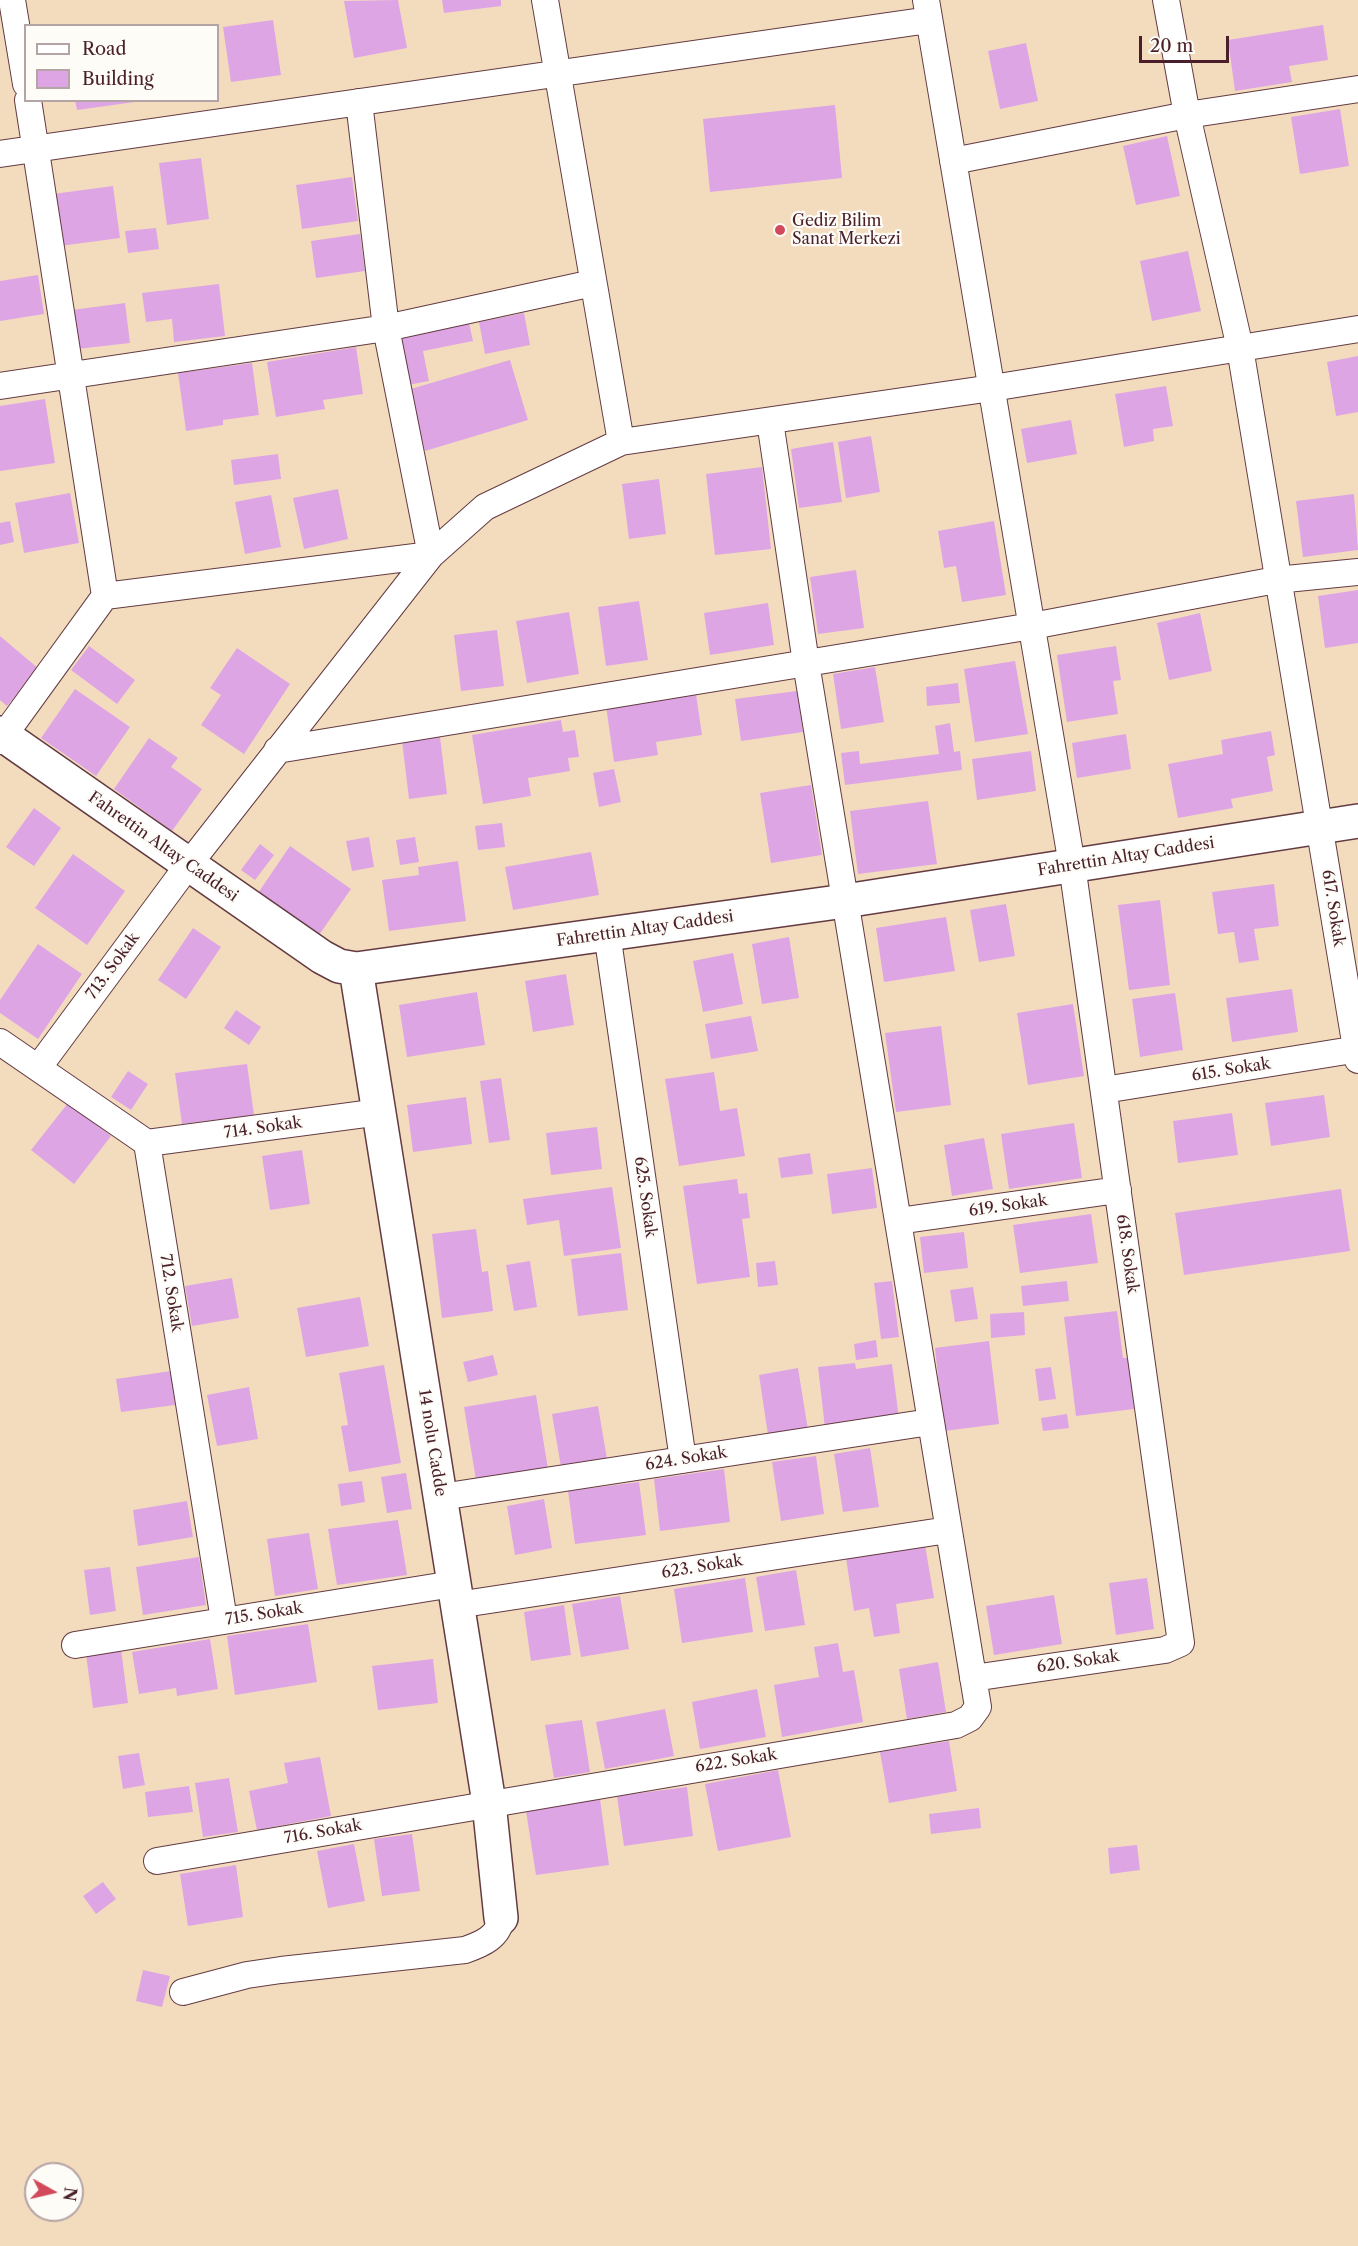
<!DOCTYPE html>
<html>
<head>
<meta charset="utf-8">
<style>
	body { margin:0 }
	#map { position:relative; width:1358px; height:2246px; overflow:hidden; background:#f3dcbe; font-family:"Libre Caslon Text",serif }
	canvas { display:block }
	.legend { position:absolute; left:24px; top:24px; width:195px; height:78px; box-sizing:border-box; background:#fdfcf7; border:2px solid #b5a4a5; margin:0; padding:8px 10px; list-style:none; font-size:18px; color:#4a1f2b }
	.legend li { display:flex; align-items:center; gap:12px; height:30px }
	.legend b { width:30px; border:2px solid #b5a4a5 }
	.north { position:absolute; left:24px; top:2162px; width:60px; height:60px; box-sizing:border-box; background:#fdfcf7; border:2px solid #b5a4a5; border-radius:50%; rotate:98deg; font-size:16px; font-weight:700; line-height:24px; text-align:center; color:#4a1f2b }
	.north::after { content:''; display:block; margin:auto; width:21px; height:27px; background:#d1495b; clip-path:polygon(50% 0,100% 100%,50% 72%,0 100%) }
	.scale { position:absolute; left:1139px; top:36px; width:90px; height:27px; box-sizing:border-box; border:3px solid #4a1f2b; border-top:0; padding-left:8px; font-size:18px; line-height:21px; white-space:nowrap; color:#4a1f2b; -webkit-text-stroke:4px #fdfcf7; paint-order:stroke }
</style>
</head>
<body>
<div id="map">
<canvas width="1358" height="2246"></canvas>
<ul class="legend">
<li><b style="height:8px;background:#fff"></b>Road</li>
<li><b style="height:16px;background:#dea5e5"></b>Building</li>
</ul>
<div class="north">N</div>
<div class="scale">20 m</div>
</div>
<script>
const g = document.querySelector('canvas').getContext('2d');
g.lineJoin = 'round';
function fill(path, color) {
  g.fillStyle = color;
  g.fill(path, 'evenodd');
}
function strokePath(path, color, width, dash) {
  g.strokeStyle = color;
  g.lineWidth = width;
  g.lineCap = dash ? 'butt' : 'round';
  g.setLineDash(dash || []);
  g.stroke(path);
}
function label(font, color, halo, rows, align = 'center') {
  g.font = font + ' "Libre Caslon Text",serif';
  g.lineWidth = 4.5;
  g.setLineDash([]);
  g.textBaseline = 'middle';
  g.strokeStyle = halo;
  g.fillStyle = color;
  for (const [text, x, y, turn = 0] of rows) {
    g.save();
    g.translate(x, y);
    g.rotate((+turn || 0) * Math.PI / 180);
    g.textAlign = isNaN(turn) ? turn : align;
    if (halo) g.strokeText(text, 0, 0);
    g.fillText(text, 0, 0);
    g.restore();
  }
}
fill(new Path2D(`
	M398,0L407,48L354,58L344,1Z
	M442,0H501V6L444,13Z
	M273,20L281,75L231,82L223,27Z
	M1323,25L1328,60L1289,66L1292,82L1235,91L1228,40Z
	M1026,43L1038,101L1000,109L988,51Z
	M75,100H135V102L77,110Z
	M835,105L842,178L710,192L703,119Z
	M1340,109L1349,166L1300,174L1291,117Z
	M1167,136L1180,196L1136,205L1123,146Z
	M201,158L209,219L167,225L159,163Z
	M352,177L358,221L302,229L296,185Z
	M113,186L120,238L60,246L53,194Z
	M156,228L159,249L128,253L125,231Z
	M360,234L365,271L316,278L311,241Z
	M1188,251L1201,311L1152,321L1140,261Z
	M38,275L44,314L0,321V281Z
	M219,284L225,336L174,342L172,319L146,322L142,293Z
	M125,303L130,343L77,349L72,310Z
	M524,313L530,345L485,354L479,322Z
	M469,323L473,341L423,351L429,381L408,385L399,337Z
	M356,347L363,394L323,400L325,409L276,417L267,362Z
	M1358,356V412L1336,416L1327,362Z
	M510,360L528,420L425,451L407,390Z
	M252,363L259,415L223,420V425L186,431L178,373Z
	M1166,386L1173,426L1153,429L1154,441L1124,447L1115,394Z
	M45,399L55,463L0,471V406Z
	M1071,420L1077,454L1027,463L1021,429Z
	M871,436L880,492L846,498L838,442Z
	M833,442L842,502L799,508L791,449Z
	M278,454L281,479L234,485L231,460Z
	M762,467L771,549L715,555L706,474Z
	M659,479L666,534L629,539L622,484Z
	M338,489L348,539L304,549L293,498Z
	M70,493L79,543L24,553L15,503Z
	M1354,494L1358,550L1303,557L1296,501Z
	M271,495L281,547L245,554L235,502Z
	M10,521L14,542L0,545V523Z
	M994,521L1006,595L962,602L956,566L944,568L938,531Z
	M856,570L864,628L818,634L810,577Z
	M1358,590V643L1325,648L1318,596Z
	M639,601L648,660L606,666L598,607Z
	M768,603L774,645L710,655L704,613Z
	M569,612L579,674L527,683L516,621Z
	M1200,613L1212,671L1169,680L1157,623Z
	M497,630L504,686L461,691L454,635Z
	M0,636L39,669L7,706L0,700Z
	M89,646L135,680L117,704L71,670Z
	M1116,646L1121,680L1113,681L1118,714L1067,722L1057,655Z
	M237,648L290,684L244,754L201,725L221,695L210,688Z
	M1015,661L1028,734L975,742L964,669Z
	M875,667L884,722L841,729L833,674Z
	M958,683L960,703L927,706L926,687Z
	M75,689L130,727L96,776L41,738Z
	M797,691L803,732L741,741L735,699Z
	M696,694L702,735L656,742L658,755L614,762L606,706Z
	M561,720L563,732L575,730L579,757L568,758L570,771L528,778L531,796L483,804L472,735Z
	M950,723L954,752L960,751L962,770L845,785L841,753L859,751L860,764L939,754L935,726Z
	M1271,731L1275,755L1267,757L1273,791L1231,799L1233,808L1178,818L1168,764L1223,754L1221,740Z
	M1126,734L1131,769L1077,778L1072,743Z
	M440,737L447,794L409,799L402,741Z
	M149,738L178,758L171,767L202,789L172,831L114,789Z
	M1031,751L1036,791L977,800L972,759Z
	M614,769L621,802L599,807L593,773Z
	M811,785L822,855L771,863L760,793Z
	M928,801L937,864L858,874L850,811Z
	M34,808L61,828L34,866L6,847Z
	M502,823L505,847L478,850L475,826Z
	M369,837L374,867L352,871L346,841Z
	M415,837L419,862L400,865L396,840Z
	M260,844L274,855L255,880L241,870Z
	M290,846L351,889L319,935L258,893Z
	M591,852L599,895L513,910L505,867Z
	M73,854L125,891L87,945L35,908Z
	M458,861L466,921L389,931L382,880L419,875L418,867Z
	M1274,884L1279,926L1254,929L1259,960L1239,963L1234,932L1218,934L1212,892Z
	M1160,900L1170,985L1129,990L1118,905Z
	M1006,904L1015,956L979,962L970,910Z
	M946,917L955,971L884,982L876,928Z
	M193,928L221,947L186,999L158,980Z
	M789,937L799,998L762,1004L752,944Z
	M38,944L82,974L38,1039L0,1013V1000Z
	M733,953L743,1004L703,1012L693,961Z
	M566,974L574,1025L533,1032L525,981Z
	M1292,989L1298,1032L1232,1042L1226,998Z
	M477,992L485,1045L407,1057L399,1005Z
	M1175,993L1183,1050L1140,1057L1132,999Z
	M1073,1004L1084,1076L1028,1085L1017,1013Z
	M236,1010L261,1027L249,1045L224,1028Z
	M751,1016L758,1051L711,1059L705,1024Z
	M941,1026L951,1105L896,1112L885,1033Z
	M247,1064L254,1115L182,1124L175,1073Z
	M128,1071L148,1084L131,1110L111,1097Z
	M714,1072L720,1111L737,1108L745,1156L679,1166L665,1079Z
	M501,1078L510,1140L489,1143L480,1081Z
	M1324,1095L1330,1137L1271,1146L1265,1103Z
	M466,1097L472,1144L413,1152L407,1105Z
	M68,1103L111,1136L74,1184L31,1150Z
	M1232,1113L1238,1155L1178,1163L1173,1121Z
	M1074,1123L1082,1178L1009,1189L1001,1134Z
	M597,1127L602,1169L551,1175L546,1133Z
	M984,1138L993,1189L952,1196L944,1145Z
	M302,1150L310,1204L270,1210L262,1156Z
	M810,1153L813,1174L781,1178L778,1158Z
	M872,1168L877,1208L832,1214L827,1174Z
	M737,1179L739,1194L747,1193L750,1218L742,1219L750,1277L697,1284L683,1186Z
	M612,1187L621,1248L564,1256L559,1220L527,1225L523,1199Z
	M1341,1189L1350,1251L1184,1275L1175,1213Z
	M1091,1214L1098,1263L1020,1273L1013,1225Z
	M476,1229L482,1272L488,1271L493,1311L442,1318L432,1234Z
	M964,1232L968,1268L924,1273L920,1237Z
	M621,1253L628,1310L578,1316L571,1259Z
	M530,1261L537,1307L514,1311L506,1265Z
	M775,1261L778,1285L758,1287L756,1263Z
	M232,1278L239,1318L192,1326L185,1286Z
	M892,1281L899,1337L881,1339L874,1283Z
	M1067,1281L1069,1301L1023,1306L1021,1286Z
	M973,1287L978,1319L955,1322L950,1290Z
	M360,1297L369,1346L306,1357L297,1308Z
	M1117,1311L1123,1358H1128L1134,1409L1076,1416L1064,1317Z
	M1024,1312L1025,1335L991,1338L990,1314Z
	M876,1340L878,1357L856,1360L854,1344Z
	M989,1341L999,1424L944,1431L935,1348Z
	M493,1355L498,1375L468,1382L463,1362Z
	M855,1363L856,1369L892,1364L899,1419L825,1428L818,1367Z
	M384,1365L401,1463L349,1472L341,1426L348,1425L339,1373Z
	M1051,1367L1056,1399L1039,1401L1035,1369Z
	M798,1368L808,1430L768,1435L759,1375Z
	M171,1371L175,1405L121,1412L116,1379Z
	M249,1387L258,1439L217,1446L207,1395Z
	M536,1395L548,1469L476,1480L464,1407Z
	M598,1406L607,1459L561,1467L552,1414Z
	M1067,1414L1069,1428L1043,1431L1041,1418Z
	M870,1448L879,1507L843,1512L834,1454Z
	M816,1456L824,1514L781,1521L772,1462Z
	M724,1469L730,1522L660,1531L654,1479Z
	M406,1473L412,1509L387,1513L381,1477Z
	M362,1481L365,1502L341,1506L338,1484Z
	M639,1482L646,1535L575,1544L568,1491Z
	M544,1499L552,1548L515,1555L507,1506Z
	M187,1501L193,1537L138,1546L133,1510Z
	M398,1520L407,1575L337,1585L328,1529Z
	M309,1533L318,1589L275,1596L267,1539Z
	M925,1545L934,1598L896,1604L900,1633L874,1637L869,1608L854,1611L846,1558Z
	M199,1557L206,1605L143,1615L136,1567Z
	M110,1567L116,1611L90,1615L84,1570Z
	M796,1570L805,1625L765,1631L756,1577Z
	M745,1578L753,1632L682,1643L674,1589Z
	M1147,1578L1154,1629L1116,1635L1109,1583Z
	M1054,1595L1062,1644L994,1655L986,1606Z
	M620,1596L629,1649L581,1657L572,1604Z
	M564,1605L571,1655L531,1661L524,1612Z
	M308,1624L317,1682L235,1695L227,1636Z
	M210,1639L218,1689L177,1696L176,1688L139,1694L132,1652Z
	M838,1643L843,1672L854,1670L863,1722L782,1737L774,1685L819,1677L814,1647Z
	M121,1649L128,1703L93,1708L86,1654Z
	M433,1659L438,1703L378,1710L372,1666Z
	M938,1662L946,1712L907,1719L899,1669Z
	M757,1689L766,1737L700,1749L692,1702Z
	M665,1709L674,1756L605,1769L596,1722Z
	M582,1720L590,1772L554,1778L545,1725Z
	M949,1741L957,1791L889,1803L880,1752Z
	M139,1753L145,1785L123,1789L118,1756Z
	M320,1757L331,1816L257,1830L249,1791L288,1783L284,1763Z
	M778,1770L791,1837L718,1851L705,1784Z
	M229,1778L238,1832L203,1837L195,1783Z
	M189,1786L193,1812L148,1817L145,1792Z
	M687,1787L693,1836L624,1846L617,1796Z
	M600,1799L609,1865L536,1875L526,1811Z
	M979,1808L981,1828L931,1834L929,1814Z
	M412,1834L420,1891L382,1896L374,1839Z
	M354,1844L365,1901L328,1908L317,1851Z
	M1137,1845L1140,1870L1110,1874L1108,1848Z
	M236,1865L243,1917L188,1926L180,1874Z
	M103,1882L116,1899L96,1914L83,1896Z
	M143,1970L170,1976L162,2007L136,2001Z`), '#dea5e5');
const street = new Path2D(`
	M12,0L26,84
	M545,0L621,442
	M926,0L1072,865L1181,1643L1165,1650L973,1678
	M1166,0L1187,115L1240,348L1358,1060
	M28,100L105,596
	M0,154L929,20
	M953,161L1187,115L1358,89
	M0,386L386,328L593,283
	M0,741L105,596L431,555L386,328L359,102
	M277,750L1032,626L1276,580L1358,572
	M607,933L683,1460
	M0,1042L147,1143L224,1620
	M38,1068L189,864L431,555L485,507L621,442L992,388L1358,329
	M1104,1090L1358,1049
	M147,1143L380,1112
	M898,1221L1118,1190
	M441,1497L930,1422
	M457,1605L948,1530
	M75,1645L453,1584
	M157,1861L956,1725L970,1718L978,1707L806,663L770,421
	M183,1992L247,1975L281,1970L465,1950C482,1944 499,1937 501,1918`);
const secondary = new Path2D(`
	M0,733L322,957L339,966L356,969L845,901L1358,821
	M356,969L489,1803L501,1918`);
strokePath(street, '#633b41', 28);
strokePath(secondary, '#633b41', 36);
strokePath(street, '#fff', 26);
strokePath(secondary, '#fff', 33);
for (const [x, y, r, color] of [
	[780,230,6,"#d1495b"]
]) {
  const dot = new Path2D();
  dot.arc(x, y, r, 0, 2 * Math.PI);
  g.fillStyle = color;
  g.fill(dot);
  strokePath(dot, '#fdfcf7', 2);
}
label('16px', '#4a1f2b', '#fdfcf7', [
	["Gediz Bilim",792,221],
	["Sanat Merkezi",792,239]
], 'left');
label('16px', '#4a1f2b', '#fdfcf7', [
	["Fahrettin Altay Caddesi",163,847,35],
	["Fahrettin Altay Caddesi",1126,857,-9],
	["617. Sokak",1333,908,81],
	["Fahrettin Altay Caddesi",645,929,-8],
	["713. Sokak",113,966,-54],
	["615. Sokak",1231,1070,-9],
	["714. Sokak",263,1128,-8],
	["625. Sokak",645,1197,82],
	["619. Sokak",1008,1206,-8],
	["618. Sokak",1127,1254,82],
	["712. Sokak",171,1293,81],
	["14 nolu Cadde",432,1443,81],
	["624. Sokak",686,1459,-9],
	["623. Sokak",702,1567,-9],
	["715. Sokak",264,1614,-9],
	["620. Sokak",1078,1662,-8],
	["622. Sokak",736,1761,-9],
	["716. Sokak",323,1832,-10]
]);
</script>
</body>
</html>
